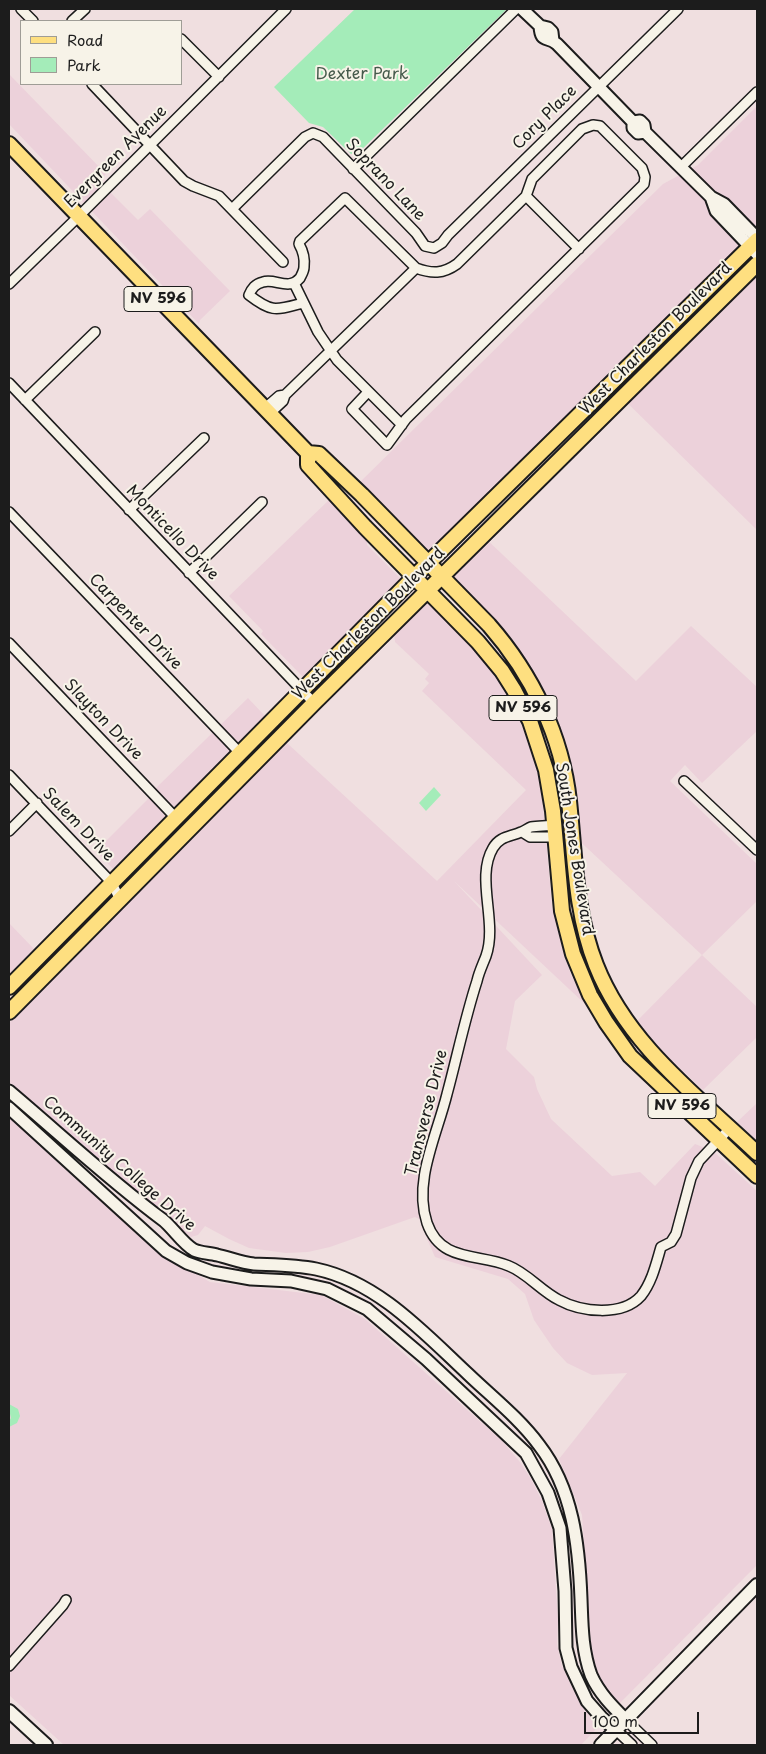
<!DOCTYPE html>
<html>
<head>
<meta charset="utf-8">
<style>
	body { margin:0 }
	#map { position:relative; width:766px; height:1754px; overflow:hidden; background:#f0dfe0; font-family:"Playpen Sans",sans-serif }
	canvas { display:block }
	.frame { position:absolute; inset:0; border:10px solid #1c1c1c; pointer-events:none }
	.legend { position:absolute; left:20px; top:20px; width:162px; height:65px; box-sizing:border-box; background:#f7f3e8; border:1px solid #9f9d96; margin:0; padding:6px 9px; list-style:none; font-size:15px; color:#1c1c1c }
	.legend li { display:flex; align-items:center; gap:10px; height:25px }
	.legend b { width:25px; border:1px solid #9f9d96 }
	.scale { position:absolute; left:584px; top:1712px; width:115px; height:22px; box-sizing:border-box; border:2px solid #1c1c1c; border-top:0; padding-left:6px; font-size:15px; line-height:18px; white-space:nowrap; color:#1c1c1c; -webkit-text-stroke:4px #f7f3e8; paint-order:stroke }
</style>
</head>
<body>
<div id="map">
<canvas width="766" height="1754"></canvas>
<div class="frame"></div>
<ul class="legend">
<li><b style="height:6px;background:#fedf80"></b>Road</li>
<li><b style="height:14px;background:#a4ecb9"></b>Park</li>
</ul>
<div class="scale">100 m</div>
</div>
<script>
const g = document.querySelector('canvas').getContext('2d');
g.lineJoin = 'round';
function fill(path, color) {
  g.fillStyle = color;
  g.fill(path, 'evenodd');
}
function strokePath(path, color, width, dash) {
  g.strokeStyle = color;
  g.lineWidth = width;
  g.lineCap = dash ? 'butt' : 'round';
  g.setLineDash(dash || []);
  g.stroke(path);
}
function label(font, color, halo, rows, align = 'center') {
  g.font = font + ' "Playpen Sans",sans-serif';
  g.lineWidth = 4;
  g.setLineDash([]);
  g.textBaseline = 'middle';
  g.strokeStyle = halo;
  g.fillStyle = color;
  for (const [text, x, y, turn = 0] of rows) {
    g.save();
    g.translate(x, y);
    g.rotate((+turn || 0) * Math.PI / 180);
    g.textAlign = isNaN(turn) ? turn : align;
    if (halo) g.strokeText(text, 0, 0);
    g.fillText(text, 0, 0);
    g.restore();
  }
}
fill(new Path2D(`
	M9,74L106,174L99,181L138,220L150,209L230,291L200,320L199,324L9,124Z
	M757,106V530L609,385L429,563L357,485L663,184L698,165Z
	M330,499L367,541V545L401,579L303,677L261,634L263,631L229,596Z
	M483,536L636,681L691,626L757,687V731L702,783L685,765L670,781L757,864V901L702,955L757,1007V1037L703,1090L670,1059L636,1022L702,955L572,834L564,771L530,683L442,577Z
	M428,591L514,690L546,770L539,778L543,805L552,906L570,972L585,1004L454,881L542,975L515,1001L506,1049L534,1077L537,1089L551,1119L612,1176L640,1172L655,1186L695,1144L713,1151L757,1191V1565L618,1705L597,1676L591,1649L582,1515L559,1459L627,1373L592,1375L567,1363L553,1348L534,1320L525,1294L508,1279L435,1257L427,1239L425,1222L415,1217L330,1247L308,1252L286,1253L249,1248L229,1239L205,1226L198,1235L191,1237L136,1195L9,1085V1023L287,743L437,881L526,790L422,691L429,683L425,679L429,674L395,642L393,626Z
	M248,698L265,716L113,869L96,851L147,800L158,786Z
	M9,923L34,949L9,974Z
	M757,1103V1141L737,1122Z
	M9,1115L95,1194L115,1215H118L134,1230V1233L137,1234L158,1252L210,1282L321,1295L365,1319L501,1440L520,1462L531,1479L542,1501L552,1529L558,1621L557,1644L562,1666L579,1702L598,1727L581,1745H64L9,1695Z`), '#ecd1da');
fill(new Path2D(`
	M355,9H507L358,153L351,154L323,127L309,123L274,87Z
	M434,787L441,795L426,811L419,803Z
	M9,1404L18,1409L20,1416L17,1423L9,1427V1421L11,1418L10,1414L9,1413Z`), '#a4ecb9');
const minor = new Path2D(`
	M21,9L33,21
	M72,21L85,9
	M181,39L219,77
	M92,84L184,181L193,186L219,196L283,262
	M681,167L757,92
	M353,169L516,9
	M526,196L579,249
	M232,209L305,137L313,133L323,137L416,233L425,246L434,248L442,243L448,235L678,9
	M294,283L318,332L337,360L402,425
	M9,284L79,216L286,9
	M303,303C276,310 272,313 249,295C252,288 255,284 263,282C275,278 289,291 300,278C302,274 304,271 304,267C305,259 303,251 299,244L300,241L345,198L416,268C432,274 443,274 457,264L526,196L532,179L582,129L593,125L600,126L642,168L645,177L644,184L406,419L387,445L352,409L368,392
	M9,383L314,703
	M25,400L95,332
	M264,409L279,396L285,395
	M269,414L283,401L285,395L416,268
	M129,510L204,438
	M9,512L240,753
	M189,573L262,502
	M9,643L176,818
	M9,775L112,883L120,900
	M684,781L757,850
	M554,825C547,826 539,826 531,827C528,828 525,831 521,832C510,837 500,836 493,848C475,878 498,922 486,956C483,964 479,972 477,981C465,1018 457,1057 447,1094C437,1135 413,1181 427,1223C441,1263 478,1253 509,1266C527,1273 541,1291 559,1300C581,1312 622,1317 641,1296C652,1282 656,1264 661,1247L671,1242L676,1234L691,1178L699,1161L730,1128
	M9,831L37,803
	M522,832L530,837H555
	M9,1666L63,1605L66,1600
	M626,1720L652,1745
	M616,1730L632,1745`);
const tertiary = new Path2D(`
	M522,9L540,26L548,28L552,32L553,41
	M540,26C541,44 547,35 557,44L633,122V128L638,133L645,132
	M633,122L640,121L644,125L645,132L711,197L724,204L757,238
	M711,197L716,211L757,254
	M9,1091C60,1134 109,1180 163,1220C173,1228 183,1244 194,1250C200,1253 210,1253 217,1255C230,1258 242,1263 254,1264C275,1265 296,1265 316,1269C378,1282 424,1333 468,1374C492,1397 519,1418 539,1445C573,1489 579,1545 581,1599C582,1625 582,1650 591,1675C599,1693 612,1706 626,1720
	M9,1108L166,1251L187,1263L212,1272L251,1279L291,1281L327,1289L367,1309L426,1359L526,1453L548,1493L560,1528L565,1591L566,1648L571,1667L587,1701L602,1718L616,1730`);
const secondary = new Path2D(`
	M9,1711L46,1745
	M601,1745L757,1585`);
const primary = new Path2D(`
	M9,144L308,453L319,454L362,495L489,625C532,674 562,736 569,801C575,857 575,912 596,965C627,1044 697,1096 757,1153
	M308,453V465L365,527L478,642L502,671L514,690L530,721L546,770L553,811L562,911L573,954L590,995L606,1022L630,1056L757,1176
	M9,987L414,577L757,240
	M9,1012L314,703L757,264`);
strokePath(minor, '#1c1c1c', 12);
strokePath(tertiary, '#1c1c1c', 15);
strokePath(secondary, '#1c1c1c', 16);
strokePath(primary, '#1c1c1c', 18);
strokePath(minor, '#f7f3e8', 9);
strokePath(tertiary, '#f7f3e8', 11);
strokePath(secondary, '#f7f3e8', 12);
strokePath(primary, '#fedf80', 14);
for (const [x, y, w] of [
	[158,299,68],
	[523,708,68],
	[682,1106,68]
]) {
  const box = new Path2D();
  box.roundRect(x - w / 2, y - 12.5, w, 25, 4);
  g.fillStyle = '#f7f3e8';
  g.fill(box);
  strokePath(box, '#1c1c1c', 1);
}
label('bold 15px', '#1c1c1c', null, [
	["NV 596",158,299],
	["NV 596",523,708],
	["NV 596",682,1106]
]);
label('16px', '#455a4b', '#f7f3e8', [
	["Dexter Park",362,75]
]);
label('16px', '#1c1c1c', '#f7f3e8', [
	["Cory Place",545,118,-45],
	["Evergreen Avenue",116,157,-45],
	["Soprano Lane",385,180,46],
	["West Charleston Boulevard",656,339,-45],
	["Monticello Drive",172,533,46],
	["Carpenter Drive",135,622,46],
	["West Charleston Boulevard",369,624,-45],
	["Slayton Drive",103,720,46],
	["Salem Drive",78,825,46],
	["South Jones Boulevard",574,849,81],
	["Transverse Drive",427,1113,-76],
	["Community College Drive",119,1164,41]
]);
</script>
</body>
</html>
